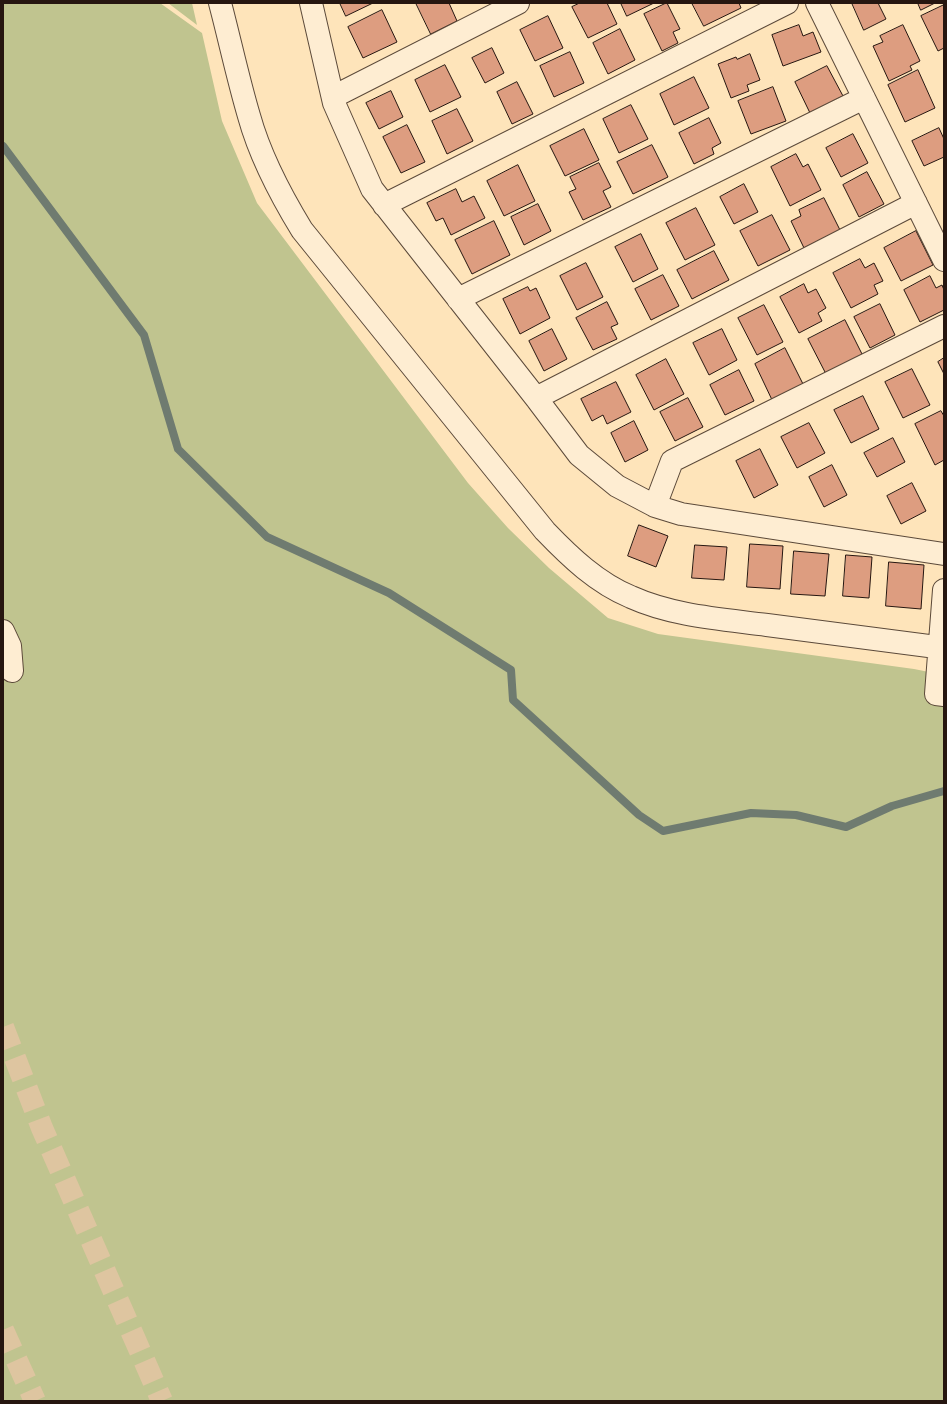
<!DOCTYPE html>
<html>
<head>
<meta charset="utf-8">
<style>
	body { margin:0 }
	#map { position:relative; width:947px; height:1404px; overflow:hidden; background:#fee4ba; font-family:Alegreya,serif }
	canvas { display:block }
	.frame { position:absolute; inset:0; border:4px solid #261610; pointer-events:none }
</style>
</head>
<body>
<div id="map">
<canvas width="947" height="1404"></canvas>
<div class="frame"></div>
</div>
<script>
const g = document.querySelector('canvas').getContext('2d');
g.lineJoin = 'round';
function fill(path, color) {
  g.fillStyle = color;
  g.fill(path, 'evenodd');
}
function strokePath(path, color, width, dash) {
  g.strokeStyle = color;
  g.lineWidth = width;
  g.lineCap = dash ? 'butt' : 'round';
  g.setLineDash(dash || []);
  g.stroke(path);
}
fill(new Path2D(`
	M3,3H160L202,33L222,121L257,203L468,483L508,528L549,568L608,618L658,634L914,669L944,675V1401H3Z
	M168,3H192L197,25Z`), '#c0c48f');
strokePath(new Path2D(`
	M3,146L144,335L178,449L267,537L389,593L511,670L513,700L639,815L663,831L751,813L796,815L846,827L892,806L944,791`), '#6f7b70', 8);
const building = new Path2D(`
	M340,3H373L346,16Z
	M416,3H449L457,21L431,34Z
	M580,3H607L617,24L588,38L572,7Z
	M621,3H654L627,16Z
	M667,3L680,29L673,32L678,43L662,51L644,14Z
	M692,3H739L741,8L704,26Z
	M852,3H878L886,19L864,30Z
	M918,3H935L921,10Z
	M944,5V48L938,51L921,16Z
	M382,10L397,42L363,58L348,27Z
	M548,16L563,48L535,61L520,30Z
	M799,25L803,36L813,32L821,52L783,66L772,35Z
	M903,25L920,61L910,66L912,70L889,81L873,46L883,42L880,36Z
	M620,29L635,60L608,74L593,43Z
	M492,48L504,73L485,83L472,58Z
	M570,52L584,83L554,97L540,66Z
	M750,54L760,80L747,85L749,91L731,98L718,64L736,57L737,59Z
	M445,65L461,97L430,112L415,80Z
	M827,66L843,96L810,113L795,82Z
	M918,70L935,108L905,122L888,85Z
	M694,77L709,108L674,125L660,94Z
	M517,82L533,114L512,124L497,92Z
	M773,87L786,121L751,134L738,101Z
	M391,91L403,117L379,129L366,103Z
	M631,105L648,139L619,153L603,119Z
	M457,109L473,141L447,154L432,121Z
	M709,118L721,143L712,148L714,154L694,164L679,133Z
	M407,125L425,162L401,173L383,137Z
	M939,128L944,139V157L924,166L912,141Z
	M584,129L599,160L565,176L550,146Z
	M853,134L868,163L841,177L826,148Z
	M652,145L668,177L633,194L617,162Z
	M796,154L803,167L808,164L821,190L790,206L771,167Z
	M599,163L611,187L603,191L611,207L583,220L569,192L576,189L570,177Z
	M518,165L535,201L504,216L487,181Z
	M867,172L884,204L859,217L843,185Z
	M744,184L758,212L734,224L720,197Z
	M456,189L462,202L474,196L485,218L451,235L443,218L436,221L427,203Z
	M824,198L840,230L804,248L791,221L801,216L799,210Z
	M538,204L551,231L524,245L511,217Z
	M696,208L715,245L685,260L666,223Z
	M772,215L790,250L758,266L740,231Z
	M494,221L510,255L472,274L455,240Z
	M916,231L933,265L901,281L884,248Z
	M641,234L658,269L633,282L615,247Z
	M714,251L729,280L692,299L677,270Z
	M860,259L865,268L874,263L883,281L874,285L878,294L851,308L833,273Z
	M586,263L603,297L577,310L560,276Z
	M663,275L679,306L651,320L635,289Z
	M930,276L936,288L942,285L944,290V310L920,322L904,290Z
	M804,284L808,293L816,289L826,308L818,313L822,321L799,333L780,297Z
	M528,287L530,291L536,288L550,318L520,334L503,299Z
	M607,302L618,324L611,327L617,339L593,350L576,318Z
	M880,304L895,335L870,348L854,317Z
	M764,305L783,342L757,355L738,318Z
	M845,320L863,356L826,374L808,339Z
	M552,329L567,359L544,371L529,341Z
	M722,329L737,360L709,375L693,343Z
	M785,348L804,386L773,402L755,364Z
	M944,358V374L938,362Z
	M666,359L684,394L654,410L636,375Z
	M912,369L930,405L903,418L885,382Z
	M739,370L754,401L725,415L710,385Z
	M616,382L631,412L607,424L603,415L592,421L581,399Z
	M863,396L879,429L851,443L834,410Z
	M688,398L703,427L675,441L660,412Z
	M941,411L944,416V460L935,465L915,424Z
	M634,421L648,450L625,462L611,433Z
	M809,423L825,453L797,468L781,437Z
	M893,438L905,462L877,477L864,453Z
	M760,449L778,485L754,498L736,461Z
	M832,465L847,495L824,507L809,477Z
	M912,483L926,511L901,524L887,496Z
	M639,525L668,536L656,567L628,556Z
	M750,544L783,546L780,589L747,587Z
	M695,545L727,547L724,580L692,578Z
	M794,551L829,554L825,596L791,594Z
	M846,555L872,557L869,598L843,596Z
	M889,562L924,565L921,609L886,606Z`);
fill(building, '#dd9d80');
strokePath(building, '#261610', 1);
strokePath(new Path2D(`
	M3,1027L42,1128L162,1401
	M3,1330L35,1401`), '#dec5a0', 22, [22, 11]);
const minor = new Path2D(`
	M220,3C230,41 238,79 249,116C260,156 280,194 302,230L545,531C570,557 597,583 631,597C673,616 722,619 767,625C826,633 885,640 944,648
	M311,3L334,103L372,189L536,398L579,455L617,486L655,506L681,514L944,554
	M817,3L944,260
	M333,97L518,3
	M384,205L787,3
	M458,299L864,98
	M536,398L916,203
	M655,506L672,461L944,326
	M944,590L936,694L944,695
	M3,631L10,646L12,671`);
strokePath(minor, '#5c4a3a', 24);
strokePath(minor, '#feedd2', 22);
</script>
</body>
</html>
